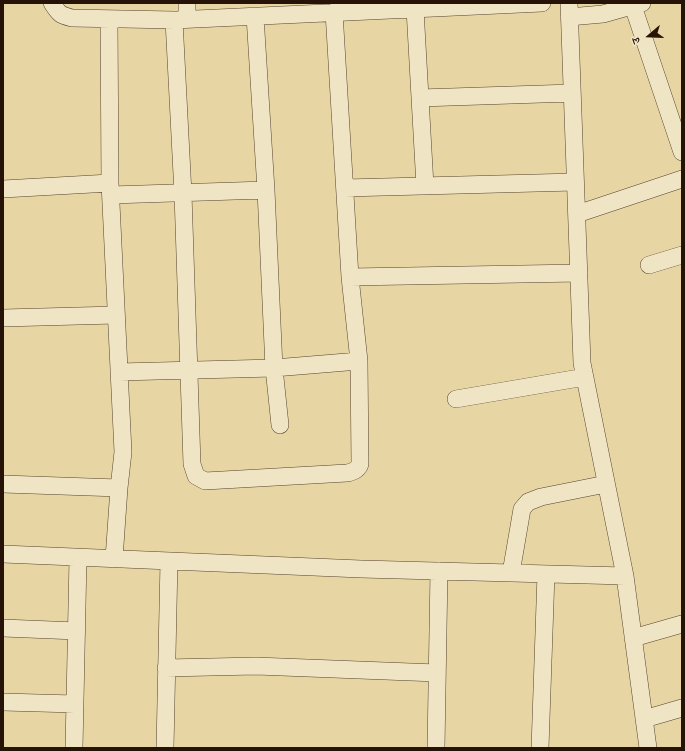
<!DOCTYPE html>
<html>
<head>
<meta charset="utf-8">
<style>
	body { margin:0 }
	#map { position:relative; width:685px; height:751px; overflow:hidden; background:#e7d6a4; font-family:Vollkorn,"Noto Serif Devanagari",serif }
	canvas { display:block }
	.frame { position:absolute; inset:0; border:4px solid #261207; pointer-events:none }
	.north { position:absolute; left:629px; top:16px; width:40px; height:40px; -webkit-text-stroke:3px #efe4c4; paint-order:stroke; rotate:251deg; font-size:11px; font-weight:700; line-height:16px; text-align:center; color:#261207 }
	.north::after { content:''; display:block; margin:auto; width:14px; height:18px; background:#261207; clip-path:polygon(50% 0,100% 100%,50% 72%,0 100%) }
</style>
</head>
<body>
<div id="map">
<canvas width="685" height="751"></canvas>
<div class="frame"></div>
<div class="north">उ</div>
</div>
<script>
const g = document.querySelector('canvas').getContext('2d');
g.lineJoin = 'round';
function strokePath(path, color, width, dash) {
  g.strokeStyle = color;
  g.lineWidth = width;
  g.lineCap = dash ? 'butt' : 'round';
  g.setLineDash(dash || []);
  g.stroke(path);
}
const street = new Path2D(`
	M52,3C59,14 60,15 72,18L174,20L542,3
	M187,3V19
	M569,3L582,363L625,576L648,748
	M633,6L682,152
	M415,9L425,186
	M255,16L266,190L274,368L280,425
	M569,17L603,14L642,3
	M109,19L110,183L123,452L119,488
	M174,20L183,194L192,464L196,476L205,481L347,473C353,472 358,470 360,464L359,361L350,277L334,12
	M420,98L572,93
	M345,188L575,182
	M3,189L110,183
	M111,195L266,190
	M577,214L682,179
	M649,265L682,255
	M350,277L579,273
	M3,318L116,315
	M119,372L274,368L359,361
	M456,399L585,377
	M3,484L119,488L114,559
	M3,554L361,569L625,576
	M511,573L522,509L528,502L541,497L606,484
	M3,628L77,631
	M633,638L682,624
	M166,668L256,666L437,673
	M3,702L75,704
	M644,719L682,708
	M74,748L78,558
	M165,748L169,561
	M436,748L439,571
	M540,748L546,574`);
strokePath(street, '#56432e', 18);
strokePath(street, '#efe4c4', 17);
</script>
</body>
</html>
